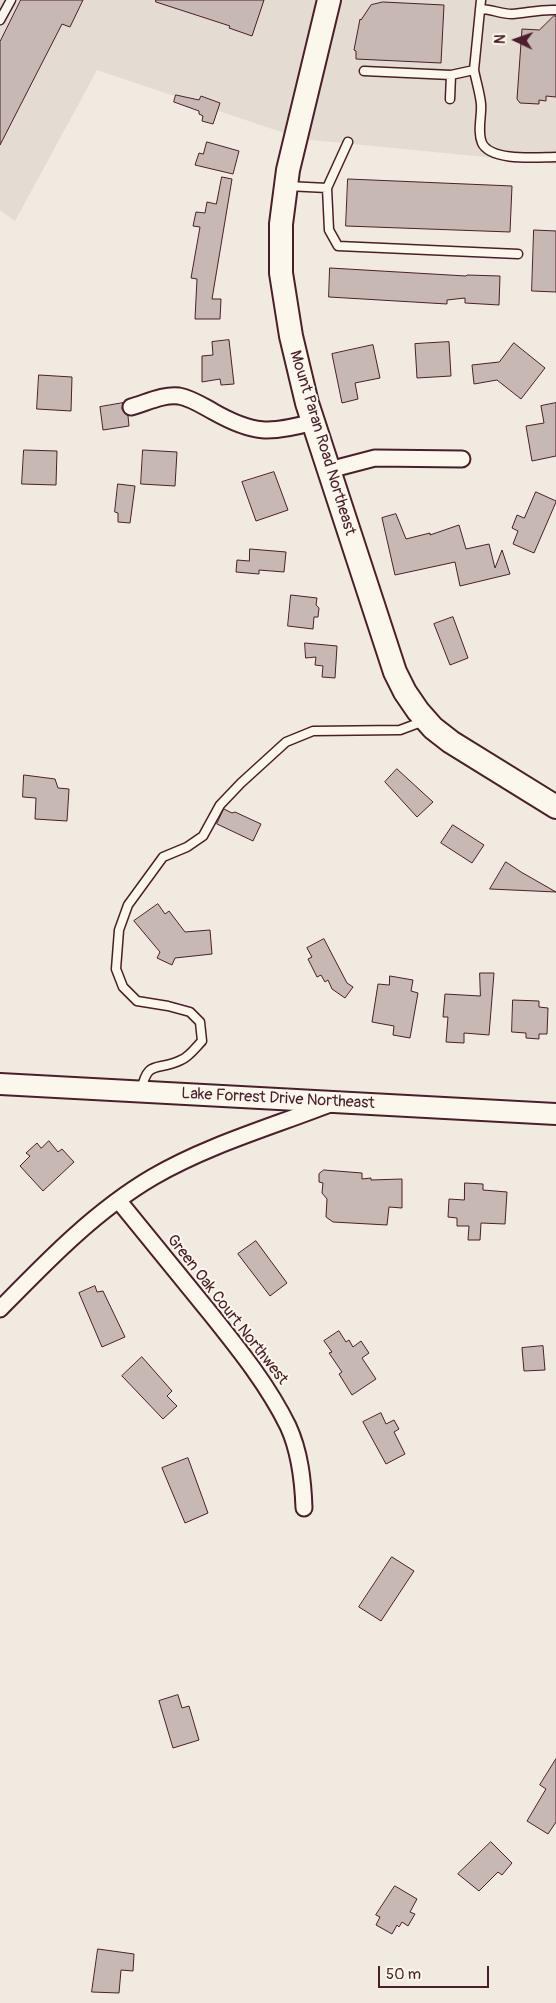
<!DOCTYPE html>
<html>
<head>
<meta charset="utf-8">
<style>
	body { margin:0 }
	#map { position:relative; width:556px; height:2003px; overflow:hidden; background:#f0eae0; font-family:Pangolin,sans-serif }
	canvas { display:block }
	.north { position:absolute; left:491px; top:15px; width:50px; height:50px; -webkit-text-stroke:4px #fbf7ec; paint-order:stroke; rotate:273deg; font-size:14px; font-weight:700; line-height:20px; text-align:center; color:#4a1f2b }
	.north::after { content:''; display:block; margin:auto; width:18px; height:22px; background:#4a1f2b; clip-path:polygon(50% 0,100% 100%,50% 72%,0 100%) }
	.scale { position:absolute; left:378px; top:1966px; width:111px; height:22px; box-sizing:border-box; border:2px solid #4a1f2b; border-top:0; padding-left:6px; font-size:15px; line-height:18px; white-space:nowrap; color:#4a1f2b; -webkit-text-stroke:4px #fbf7ec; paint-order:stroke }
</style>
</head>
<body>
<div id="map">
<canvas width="556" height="2003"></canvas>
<div class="north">N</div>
<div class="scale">50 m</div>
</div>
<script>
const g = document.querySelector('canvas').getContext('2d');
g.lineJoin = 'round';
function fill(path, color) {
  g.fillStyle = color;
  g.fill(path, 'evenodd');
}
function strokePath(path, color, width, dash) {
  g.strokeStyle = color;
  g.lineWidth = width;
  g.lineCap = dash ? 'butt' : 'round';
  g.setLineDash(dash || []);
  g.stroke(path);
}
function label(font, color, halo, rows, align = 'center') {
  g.font = font + ' Pangolin,sans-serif';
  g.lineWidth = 4;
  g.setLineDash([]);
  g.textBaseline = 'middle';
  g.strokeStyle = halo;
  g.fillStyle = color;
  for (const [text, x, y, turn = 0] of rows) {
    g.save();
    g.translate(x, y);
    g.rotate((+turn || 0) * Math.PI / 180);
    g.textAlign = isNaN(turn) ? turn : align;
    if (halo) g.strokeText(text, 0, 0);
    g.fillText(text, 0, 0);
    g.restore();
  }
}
fill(new Path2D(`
	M0,0H556V164L302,139L97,70L15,221L0,210Z`), '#e4dbd2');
const building = new Path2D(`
	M21,0H83L70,27L62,24L0,145V42Z
	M156,0H264L252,36L229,28L230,26L156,2Z
	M383,2L444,5L441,63L356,59V51L354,50L360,19L361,20L371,5Z
	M554,16H556V97L546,96V101L539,100V104L520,103L517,99L522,29L539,30Z
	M176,95L199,100L201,96L220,103L213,124L202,121L203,116L199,114V111L174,102Z
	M207,142L239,151L233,174L195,165L199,153L203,154Z
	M222,177L232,179L212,299H221L220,319H195L197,279L191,278L200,227L193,226L196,212L205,213L207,202L216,204Z
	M348,179L512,186L510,232L346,226Z
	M534,230L556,231V292L532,291Z
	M330,268L466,276L467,275L500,276L499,305L465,303V298L447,300V304L329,297Z
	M229,340L234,384L221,385L220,379L202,382V356L213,355L212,342Z
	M449,342L451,376L417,378L415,344Z
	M514,343L545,368L521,399L497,380L474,384L472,365L499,362Z
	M373,345L380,378L355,383L358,399L342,403L332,354Z
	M39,375L72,377L71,411L37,409Z
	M123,403L122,409L128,416L129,426L103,430L100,407Z
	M556,403V456L532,461L526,426L544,423L541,406Z
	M24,450L57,451L56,485L22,484Z
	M143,450L177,452L175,486L141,484Z
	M274,472L288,510L256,521L242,482Z
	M118,484L135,486L130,523L118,522V513L115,512Z
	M536,492L556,501V502L534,553L513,544L518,531L512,528L517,515L524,518Z
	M396,514L406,539L430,533V535L459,525L466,549L489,544L495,568L502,550L510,574L460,586L455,562L395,575L382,518Z
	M250,549L286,552L284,572L259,570V574L236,572L237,560L249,561Z
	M291,595L317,598L316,605L319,608L318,617H314L313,629L288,626Z
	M453,617L468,658L450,665L434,624Z
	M305,643L337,646L335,678L322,677L323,666L315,665L316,657L306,658Z
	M397,769L433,802L417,817L385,782Z
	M24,775L55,779L58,788L69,789L67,821L35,819L36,798L23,797Z
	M224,809L232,813L235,812L261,824L253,841L217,824Z
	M453,825L484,845L472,863L441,843Z
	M506,862L521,872L556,892L490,889Z
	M158,904L165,914L169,911L185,932L210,930L212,954L175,958L172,965L157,958L160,952L134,921Z
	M324,939L347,983L353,987L345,998L332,989L328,980L325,982L321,975L317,977L308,959L312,957L307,948Z
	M480,973H494L489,1035L464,1033V1043L446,1042L448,1017H443L445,994L480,996Z
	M390,976L413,980L411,991L418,993L410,1038L393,1035L394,1026L372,1022L378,984L389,985Z
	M513,1000L539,1001V1007L548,1008L547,1034H539V1039L526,1038V1033L512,1032Z
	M49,1141L58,1152L62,1149L74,1162L43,1191L20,1166L30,1156L26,1153L37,1143L41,1148Z
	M324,1170L362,1173V1179L371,1178V1180L402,1179V1208L389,1207L387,1225L333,1222L326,1217L327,1199L322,1193L323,1183L319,1182V1174Z
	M465,1183L483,1184V1190L507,1192L505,1224L481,1223L480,1240H468L469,1226H457V1218L448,1217L449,1199L464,1200Z
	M256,1241L287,1283L270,1296L238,1254Z
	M95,1286L97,1292L103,1291L125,1337L102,1347L79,1293Z
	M339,1331L346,1342L349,1340L353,1347L361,1341L369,1353L362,1358L376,1379L352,1395L339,1374L342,1372L329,1353L332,1352L324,1341Z
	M543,1346L545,1370L524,1371L522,1348Z
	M142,1357L172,1391L167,1396L177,1406L163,1419L122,1376Z
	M381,1413L386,1424L394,1420L399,1429L394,1432L405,1454L386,1464L363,1422Z
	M188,1458L208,1513L185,1523L162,1468Z
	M392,1557L414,1571L381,1621L359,1607Z
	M178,1695L182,1708L189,1706L199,1740L173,1748L159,1701Z
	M556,1759V1822L548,1834L527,1821L546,1789L540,1785Z
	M491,1842L512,1863L502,1875L498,1872L479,1891L458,1874Z
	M395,1886L417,1899L410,1912L415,1914L408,1926L402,1922L399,1927L397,1925L392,1934L376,1925L380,1917L376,1915Z
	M98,1949L134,1954L133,1971L121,1970L119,1993L92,1992Z`);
fill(building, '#c8b8b3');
strokePath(building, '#4a1f2b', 1);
const service = new Path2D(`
	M480,9C491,9 501,14 512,14C527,13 541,9 556,10
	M0,20L11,0
	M474,70C476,81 480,93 481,104C482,116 477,131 482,143C491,162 539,157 556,157
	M364,71L451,75L474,70L481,0
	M450,99L451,75
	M287,186L327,188L348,142
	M327,188L329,230L338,246L518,254
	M141,1091C148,1058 157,1072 181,1060C189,1057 196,1047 202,1041L200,1022L190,1012L168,1006L137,1001L123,987L116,969L119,930L128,905L163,857L187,847L203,836L220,805L241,783L286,742L313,731L400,730L424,721`);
const minor = new Path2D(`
	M131,407C146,403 163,394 179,396C191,398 203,406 214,412C253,434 270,434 313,422
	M329,470L375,458L462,459
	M118,1200C149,1238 179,1275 210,1313C238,1348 268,1385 288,1426C300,1452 303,1480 304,1508
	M0,1309C47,1261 95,1211 153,1177C208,1145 271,1127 330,1104`);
const tertiary = new Path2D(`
	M0,1084L556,1114`);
const secondary = new Path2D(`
	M329,0L288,170L281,224V273L291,336L307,403L395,672L405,692L418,711L433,728L451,742L556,807`);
strokePath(service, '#4a1f2b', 11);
strokePath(minor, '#4a1f2b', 19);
strokePath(tertiary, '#4a1f2b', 24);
strokePath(secondary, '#4a1f2b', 26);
strokePath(service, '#fbf7ec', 8);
strokePath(minor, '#fbf7ec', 15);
strokePath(tertiary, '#fbf7ec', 20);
strokePath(secondary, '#fbf7ec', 22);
label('16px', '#4a1f2b', '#fbf7ec', [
	["Mount Paran Road Northeast",322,443,73],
	["Lake Forrest Drive Northeast",278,1099,3],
	["Green Oak Court Northwest",227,1310,52]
]);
</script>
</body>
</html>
